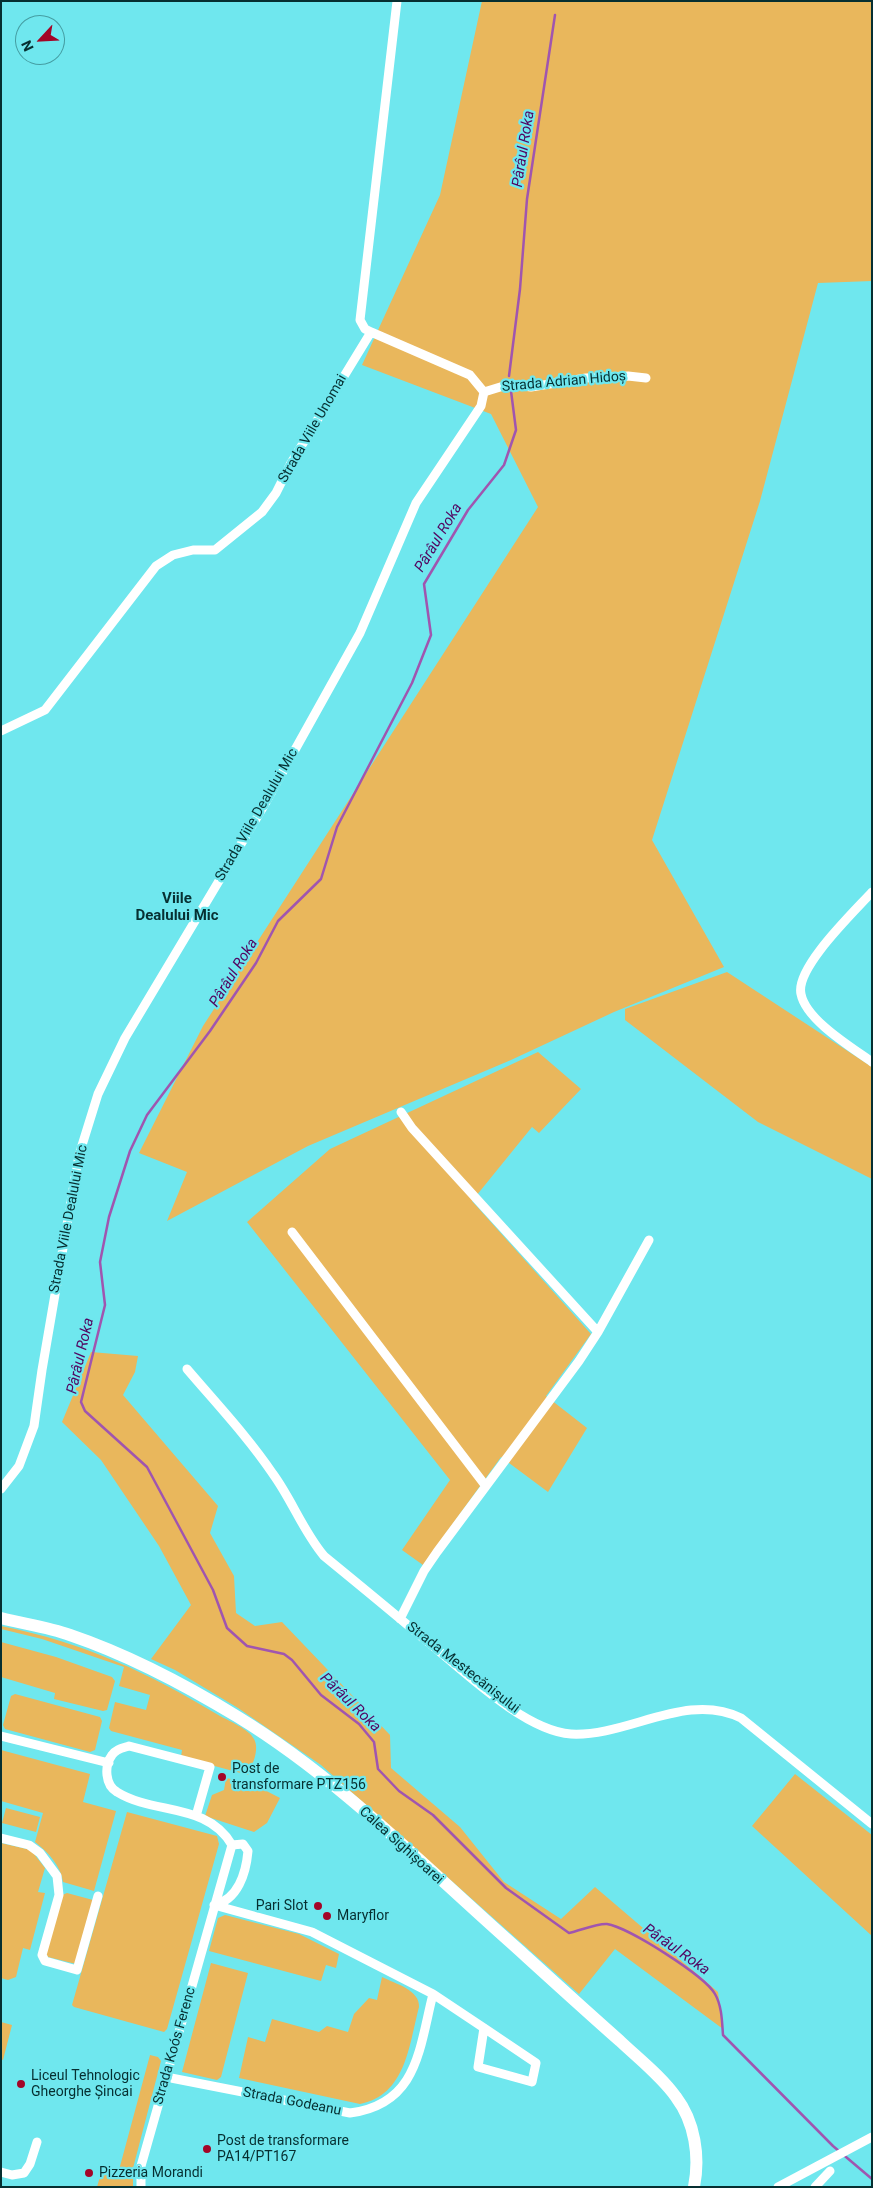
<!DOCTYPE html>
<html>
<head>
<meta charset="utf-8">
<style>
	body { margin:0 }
	#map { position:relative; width:873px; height:2188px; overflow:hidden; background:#6fe7ee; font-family:Roboto,sans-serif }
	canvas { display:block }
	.frame { position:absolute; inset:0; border:2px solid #062f31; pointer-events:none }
	.north { position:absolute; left:15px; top:15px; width:50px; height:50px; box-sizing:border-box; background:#6fe7ee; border:1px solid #459da2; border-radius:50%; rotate:245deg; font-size:14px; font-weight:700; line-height:20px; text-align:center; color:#062f31 }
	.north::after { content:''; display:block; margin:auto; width:18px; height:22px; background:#a30527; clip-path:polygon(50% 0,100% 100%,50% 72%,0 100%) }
</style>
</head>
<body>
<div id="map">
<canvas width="873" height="2188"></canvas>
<div class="frame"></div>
<div class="north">N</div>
</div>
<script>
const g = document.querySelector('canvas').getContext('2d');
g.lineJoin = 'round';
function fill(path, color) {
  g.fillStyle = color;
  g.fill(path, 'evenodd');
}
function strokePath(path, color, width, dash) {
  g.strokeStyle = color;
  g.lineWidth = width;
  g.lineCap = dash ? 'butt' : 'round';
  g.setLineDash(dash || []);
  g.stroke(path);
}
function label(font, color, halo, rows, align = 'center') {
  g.font = font + ' Roboto,sans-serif';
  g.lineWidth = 4.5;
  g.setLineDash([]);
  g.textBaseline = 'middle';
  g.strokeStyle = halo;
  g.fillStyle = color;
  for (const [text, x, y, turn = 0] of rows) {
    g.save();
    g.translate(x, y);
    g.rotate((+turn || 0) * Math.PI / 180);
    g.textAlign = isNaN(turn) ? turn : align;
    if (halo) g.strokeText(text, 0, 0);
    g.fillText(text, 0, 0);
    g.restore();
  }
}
fill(new Path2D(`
	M482,1H872V281L818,283L760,501L652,840L724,967L614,1012L511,1060L308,1146L167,1221L187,1172L139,1153L203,1026L538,507L491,414L362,365L440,195Z
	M727,972L872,1067V1179L758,1122L625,1020V1009Z
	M538,1052L581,1089L539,1133L532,1127L472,1201L591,1334L546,1396L587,1428L548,1492L501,1457L423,1565L402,1550L450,1480L247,1222L330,1149Z
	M91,1352L138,1356L135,1372L123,1395L218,1506L210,1533L234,1576L236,1613L255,1626L282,1622L390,1735L391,1768L460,1827L504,1882L561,1919L595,1887L718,1992L723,2029L615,1949L579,1994L321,1765L238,1708L175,1670L151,1659L191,1605L159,1546L101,1460L62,1422Z
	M1,1626C85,1643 147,1672 220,1716C229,1721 249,1729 254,1739C260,1750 252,1765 248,1775L181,1757L182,1750L111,1731L109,1728L115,1702L146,1710L150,1695L119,1686L124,1667L42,1639L1,1629Z
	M1,1642L56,1657L112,1677L115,1681L107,1710L103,1711L54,1699L55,1693L1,1677Z
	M15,1694L100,1717L102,1721L95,1750L90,1752L5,1729L3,1725L11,1696Z
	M1,1750L90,1774L83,1802L116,1811L94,1891L63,1882C61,1866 48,1852 35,1842L43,1813L1,1801Z
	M795,1774L872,1835V1936L752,1826Z
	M226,1778L251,1783L280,1798L267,1823L254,1832L205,1816L212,1795L224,1790Z
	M6,1808L40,1817L36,1832L2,1823Z
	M127,1812L217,1836L219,1844L167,2029L164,2032L74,2007L72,2005Z
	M1,1843L31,1850L45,1868L38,1892L45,1893L30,1950L23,1948L16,1977L8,1980L1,1978Z
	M67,1893L93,1900L76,1964L48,1957L45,1952L60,1896Z
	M225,1915L299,1934L339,1954L336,1968L326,1965L321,1981L209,1951L218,1918Z
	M211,1963L248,1973L221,2077L217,2080L182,2072Z
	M382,1977C396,1984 420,1990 419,2007C409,2045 406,2095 360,2104L239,2078L248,2037L265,2042L272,2019L319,2032L327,2026L348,2032L354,2014L369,1998L377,2000Z
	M1,2022L12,2025L3,2060L1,2059Z
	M150,2055L158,2057L161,2061L132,2172L119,2170Z
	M101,2173L133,2179V2187H97Z`), '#e9b75c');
strokePath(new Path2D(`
	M509,376L520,289L527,199L555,15
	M511,391L516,430L504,465L468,510L424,584L431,635L412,683L337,827L321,879L278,921L256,963L210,1031L147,1115L130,1151L109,1217L100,1262L105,1305L81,1402L85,1411L147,1467L213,1590L227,1628L247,1646L284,1654L292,1660L321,1695L359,1724L374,1742L378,1769L399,1791L433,1815L506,1888L569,1933C579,1931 598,1923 607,1924C628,1927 705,1976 715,1994C722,2006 722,2022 723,2035L833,2146L872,2179`), '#a055af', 2.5);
strokePath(new Path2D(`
	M484,392L510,384L531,387L586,378L628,376L646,378
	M1,731L45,710L156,566L173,555L193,550H215L262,512L276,493L291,463L371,332
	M872,892C854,912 795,968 801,994C806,1020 851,1047 872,1062
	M401,1112L412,1128L598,1332
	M292,1232L485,1485
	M187,1369C216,1403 248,1437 273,1474C292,1500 303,1531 324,1556C357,1583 390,1610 423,1638C460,1667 523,1731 571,1734C628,1737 686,1691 741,1718L872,1824
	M1,1489L19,1466L34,1426L42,1370L79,1155L98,1094L125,1038L262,809L360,633L416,503L481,406L484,392L470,375L371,332L365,329L360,320L397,1
	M400,1619L424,1571L437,1552L579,1361L598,1332L649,1240
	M1,1736L109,1763
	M196,1816L210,1767L129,1746C123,1748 116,1749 112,1755C104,1766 105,1785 117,1792C154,1815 207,1802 232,1845
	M1,1838L29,1845L40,1853L57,1876L59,1895L42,1955L45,1961L77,1970L98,1896
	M214,1905C238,1900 246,1873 248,1851L243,1844L232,1845
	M433,1994L484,2028L536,2063L532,2082L478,2067L484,2028
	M166,2077L350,2113C418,2104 419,2049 433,1994L312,1932L214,1905
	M1,2172L12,2175L24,2173L30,2164L37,2142
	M141,2187V2166L232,1845
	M778,2187L872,2137
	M815,2187L830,2171`), '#fff', 9);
strokePath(new Path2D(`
	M1,1618C24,1624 48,1627 70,1635C129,1655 184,1684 238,1717C341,1780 428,1870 519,1950C552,1980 586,2011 620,2041C639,2059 661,2076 676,2097C695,2122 700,2157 694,2187`), '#fff', 12);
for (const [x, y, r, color] of [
	[222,1777,5,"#a30527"],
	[318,1906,5,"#a30527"],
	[327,1916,5,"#a30527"],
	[21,2084,5,"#a30527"],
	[207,2149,5,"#a30527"],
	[89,2173,5,"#a30527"]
]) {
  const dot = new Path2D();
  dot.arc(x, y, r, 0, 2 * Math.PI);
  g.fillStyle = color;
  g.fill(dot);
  strokePath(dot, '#6fe7ee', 2);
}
label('14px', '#062f31', '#6fe7ee', [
	["Strada Adrian Hidoș",564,382,-5],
	["Strada Viile Unomai",313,429,-60],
	["Strada Viile Dealului Mic",257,815,-60],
	["Strada Viile Dealului Mic",69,1219,-79],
	["Strada Mestecănișului",463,1668,38],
	["Calea Sighișoarei",401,1846,42],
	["Strada Koós Ferenc",175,2046,-74],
	["Strada Godeanu",292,2102,11]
]);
label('14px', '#062f31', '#6fe7ee', [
	["Post de",232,1769],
	["transformare PTZ156",232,1785],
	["Pari Slot",308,1906,"right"],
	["Maryflor",337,1916],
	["Liceul Tehnologic",31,2076],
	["Gheorghe Șincai",31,2092],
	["Post de transformare",217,2141],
	["PA14/PT167",217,2157],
	["Pizzeria Morandi",99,2173]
], 'left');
label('italic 15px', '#520660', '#6fe7ee', [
	["Pârâul Roka",524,149,-81],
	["Pârâul Roka",439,538,-59],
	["Pârâul Roka",234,973,-58],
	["Pârâul Roka",81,1356,-77],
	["Pârâul Roka",350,1703,44],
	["Pârâul Roka",676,1950,35]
]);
label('bold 15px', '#073032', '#6fe7ee', [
	["Viile",177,899],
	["Dealului Mic",177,916]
]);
</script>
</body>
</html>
